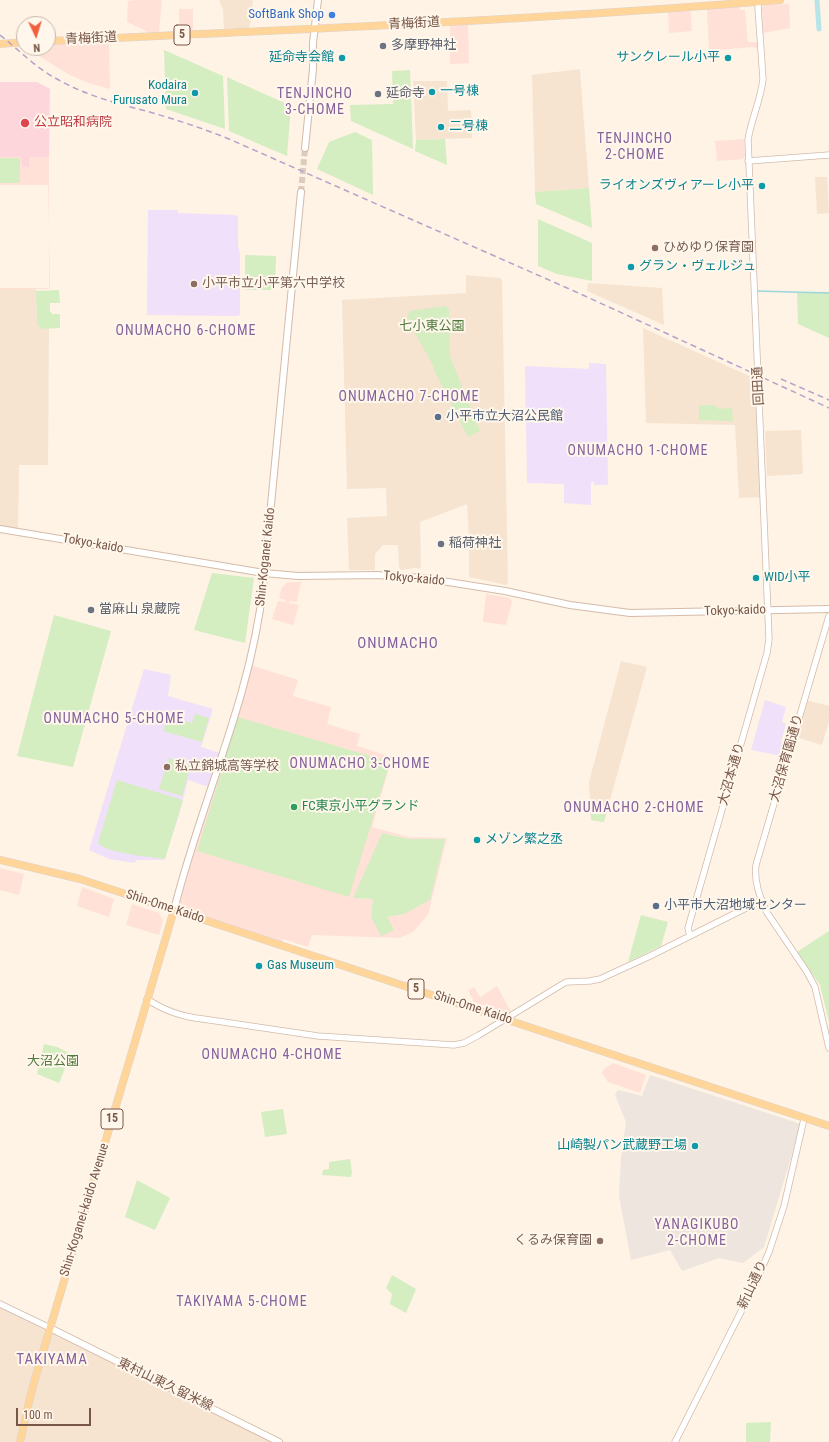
<!DOCTYPE html>
<html>
<head>
<meta charset="utf-8">
<style>
	body { margin:0 }
	#map { position:relative; width:829px; height:1442px; overflow:hidden; background:#fef3e4; font-family:"Roboto Condensed",sans-serif }
	canvas { display:block }
	.north { position:absolute; left:16px; top:16px; width:40px; height:40px; box-sizing:border-box; background:#fff7ec; border:1px solid #c9b7aa; border-radius:50%; rotate:176deg; font-size:11px; font-weight:700; line-height:16px; text-align:center; color:#795747 }
	.north::after { content:''; display:block; margin:auto; width:14px; height:18px; background:#f15f3f; clip-path:polygon(50% 0,100% 100%,50% 72%,0 100%) }
	.scale { position:absolute; left:16px; top:1408px; width:75px; height:18px; box-sizing:border-box; border:2px solid #795747; border-top:0; padding-left:5px; font-size:12px; line-height:14px; white-space:nowrap; color:#795747; -webkit-text-stroke:3px #fff7ec; paint-order:stroke }
</style>
</head>
<body>
<div id="map">
<canvas width="829" height="1442"></canvas>
<div class="north">N</div>
<div class="scale">100 m</div>
</div>
<script>
const g = document.querySelector('canvas').getContext('2d');
g.lineJoin = 'round';
function fill(path, color) {
  g.fillStyle = color;
  g.fill(path, 'evenodd');
}
function strokePath(path, color, width, dash) {
  g.strokeStyle = color;
  g.lineWidth = width;
  g.lineCap = dash ? 'butt' : 'round';
  g.setLineDash(dash || []);
  g.stroke(path);
}
function label(font, color, halo, rows, align = 'center') {
  g.font = font + ' "Roboto Condensed","Noto Sans JP",sans-serif';
  g.lineWidth = 4;
  g.setLineDash([]);
  g.textBaseline = 'middle';
  g.strokeStyle = halo;
  g.fillStyle = color;
  for (const [text, x, y, turn = 0] of rows) {
    g.save();
    g.translate(x, y);
    g.rotate((+turn || 0) * Math.PI / 180);
    g.textAlign = isNaN(turn) ? turn : align;
    if (halo) g.strokeText(text, 0, 0);
    g.fillText(text, 0, 0);
    g.restore();
  }
}
fill(new Path2D(`
	M219,0H253L250,26L248,28L224,29L223,9Z
	M580,69L589,188L535,192L532,75Z
	M413,81H447L448,111L471,110L472,138L416,140Z
	M815,177H827L829,213L817,214Z
	M466,275L500,278L502,280L508,582L506,585L469,577V538L467,504L420,522L421,567L419,569L416,568L401,570L399,567L398,545H383L375,554V570H349L347,518L387,516L386,488L347,489L342,300L466,293Z
	M588,283L662,288L664,325L587,291Z
	M0,289H36L37,324L41,329L49,328L48,465H19L18,531L0,529Z
	M643,328L758,380L764,497L739,498L735,425L646,423Z
	M801,430L803,474L767,476L765,433L766,431Z
	M621,661L647,667L604,822L591,820L589,782Z
	M806,700L829,706V721L822,745L796,737Z
	M0,1304L279,1442H0Z`), '#f6e4d1');
fill(new Path2D(`
	M136,0H162L159,32L150,33L127,22L128,1Z
	M789,4L790,28L763,33L762,8L764,5Z
	M740,7V10H745L748,42H757V49L753,47L709,51L707,9Z
	M179,9H193V30L179,31Z
	M689,10L691,13L692,31L669,33L668,12Z
	M450,25H468L469,63L450,64Z
	M109,42L110,89L88,83L68,74L34,53L29,48H48V44Z
	M744,139L745,156L743,159L717,161L715,141Z
	M0,157H21L22,167H28L29,157H49V227L50,288L47,289H0V288H49V227L48,185H0V183H20V158H0Z
	M288,582H301L297,602L289,601V603L299,605L293,625L272,619L278,601L286,602V600L279,598L282,587Z
	M486,594L510,598L512,602L506,625L484,622L483,621Z
	M250,665L298,680L293,696L331,707L327,724L360,734L357,746L392,757L372,827L409,837L447,838L428,915L413,932L399,938L312,935L308,947L283,939L281,945L174,910ZM382,833L409,839H444L404,914L386,917H371L373,899L354,898Z
	M0,868L24,874L19,895L0,890Z
	M82,887L114,899L109,917L77,906Z
	M132,904L159,913L163,921L159,935L126,925Z
	M497,986L511,1012L508,1013L474,1002L468,990L474,987L480,997Z
	M613,1063L646,1075L640,1093L608,1082L602,1073L604,1069Z`), '#ffe1d7');
fill(new Path2D(`
	M650,1075L801,1124L764,1247L743,1263L719,1258L682,1271L670,1250L631,1260L619,1196L621,1159L626,1122L615,1095L618,1090L642,1096Z`), '#ede5de');
fill(new Path2D(`
	M148,210H178V213L236,215L238,217V245L240,254V314L238,316L147,315Z
	M589,363L606,364L608,485H594V482H591V505L564,503V484L527,483L525,366L589,369Z
	M144,669L171,675L168,696L213,709L201,747L223,754L212,788L188,780L179,815L164,860H136L135,863L109,859L89,850Z
	M765,700L786,707L782,722L786,724L781,742L788,743L784,755H777L751,750Z`), '#f0e0fa');
fill(new Path2D(`
	M0,82H37L50,89L49,157H29V167H22L21,157H0Z`), '#fdd6dc');
fill(new Path2D(`
	M164,50L223,76L225,129L166,109Z
	M410,70L413,149L351,121L350,105L393,104L392,71Z
	M227,77L291,106L287,156L229,131Z
	M355,132L372,140L373,195L317,169L329,142Z
	M445,139L447,165L415,151L416,140Z
	M0,158H20V183H0Z
	M589,188L592,228L536,204L535,192Z
	M538,219L592,243V281L557,274L538,266Z
	M245,255L276,256L275,290H245Z
	M59,290L60,303H50V312H51L52,314H60V328L41,329L37,324L36,291Z
	M829,292V338L798,324L797,293Z
	M445,306L449,309L450,357L480,431L468,437L433,368L434,367L413,330L414,327L407,316L410,311Z
	M699,405H716L717,409L732,408L733,421L699,420Z
	M212,573L254,578L245,643L194,630Z
	M54,615L111,631L73,767L17,756Z
	M195,714L209,718L202,742L163,731L167,719L171,717L192,723Z
	M238,717L390,762L349,897L197,851Z
	M169,758L191,765L182,796L159,789Z
	M117,780L183,800L165,859C151,857 106,853 98,843Z
	M590,801L608,806L604,822L591,820Z
	M382,833L409,839H445L430,900L404,914L387,917L394,930L381,936L371,917L373,899L353,898Z
	M641,915L668,922L661,946L628,962Z
	M829,931V1022L820,985L797,952Z
	M44,1044L57,1047L71,1054L59,1083L37,1074Z
	M283,1109L287,1134L265,1137L261,1112Z
	M350,1159L352,1172L351,1177L322,1175L323,1170L329,1169V1162Z
	M137,1180L170,1198L155,1230L125,1217Z
	M392,1275L416,1289L406,1313L390,1304L392,1294L386,1288Z
	M771,1422L770,1442H746V1423Z`), '#d4edc1');
strokePath(new Path2D(`
	M756,291L829,293`), '#9cd5dc', 1.5);
strokePath(new Path2D(`
	M817,0L819,29`), '#b6e4e9', 5);
strokePath(new Path2D(`
	M301,192L305,148`), '#ddccbd', 6, [6, 3]);
const tertiary = new Path2D(`
	M748,161L829,155
	M829,616L756,865C754,879 760,898 766,911L807,972L815,987L829,1048
	M690,936L688,928L767,653L769,639L748,140C751,119 761,100 763,79L758,7L759,0
	M147,999C163,1010 184,1017 203,1019L318,1036L454,1045L464,1043L479,1035L566,982L590,981L600,979L650,956L762,900
	M0,1304L50,1328
	M675,1442L754,1286L769,1252L784,1206L804,1119`);
const secondary = new Path2D(`
	M305,148L313,69V43L318,0
	M0,529L264,573L298,576L377,575L423,578L505,591L570,605L630,613L829,609
	M174,910C201,801 250,701 263,588L301,192
	M50,1328L279,1442`);
const primary = new Path2D(`
	M48,41C292,30 536,20 780,0
	M0,44L24,42
	M0,860L80,879L829,1126
	M20,1442L29,1402L35,1379L174,910`);
strokePath(tertiary, '#d3bbab', 7);
strokePath(secondary, '#d6bba9', 8);
strokePath(primary, '#dcd3cf', 8);
strokePath(tertiary, '#fff', 5.5);
strokePath(secondary, '#fff', 6);
strokePath(primary, '#ffd59a', 7);
strokePath(new Path2D(`
	M0,35C19,50 36,68 57,79C85,95 115,103 146,111C174,119 202,128 229,139L574,291L829,408
	M781,379L829,400`), '#b5a1c9', 1.5, [6, 4]);
for (const [x, y, r, color] of [
	[332,15,4,"#3f7fe0"],
	[383,46,4,"#6b7280"],
	[342,58,4,"#0f9aa8"],
	[728,58,4,"#0f9aa8"],
	[432,92,4,"#0f9aa8"],
	[195,93,4,"#0f9aa8"],
	[378,94,4,"#6b7280"],
	[25,123,5,"#e0444e"],
	[441,127,4,"#0f9aa8"],
	[762,186,4,"#0f9aa8"],
	[655,248,4,"#8d6e63"],
	[631,267,4,"#0f9aa8"],
	[194,284,4,"#8d6e63"],
	[438,417,4,"#5c6f8a"],
	[441,544,4,"#6b7280"],
	[756,578,4,"#0f9aa8"],
	[91,610,4,"#6b7280"],
	[167,767,4,"#8d6e63"],
	[294,807,4,"#2e9e5b"],
	[477,840,4,"#0f9aa8"],
	[656,906,4,"#5c6f8a"],
	[259,966,4,"#0f9aa8"],
	[695,1146,4,"#0f9aa8"],
	[600,1241,4,"#8d6e63"]
]) {
  const dot = new Path2D();
  dot.arc(x, y, r, 0, 2 * Math.PI);
  g.fillStyle = color;
  g.fill(dot);
  strokePath(dot, '#fff7ec', 1.5);
}
for (const [x, y, w] of [
	[182,35,16],
	[416,989,16],
	[112,1119,22]
]) {
  const box = new Path2D();
  box.roundRect(x - w / 2, y - 10, w, 20, 3);
  g.fillStyle = '#fff7ec';
  g.fill(box);
  strokePath(box, '#795747', 1);
}
label('bold 12px', '#795747', null, [
	["5",182,35],
	["5",416,989],
	["15",112,1119]
]);
label('13px', '#366cbe', '#fff7ec', [
	["SoftBank Shop",324,15]
], 'right');
label('13px', '#795747', '#fff7ec', [
	["青梅街道",414,24,-3],
	["青梅街道",91,39,-3],
	["回田通",759,386,-93],
	["Tokyo-kaido",93,544,10],
	["Shin-Koganei Kaido",266,557,-84],
	["Tokyo-kaido",414,579,5],
	["Tokyo-kaido",735,611,-2],
	["大沼保育園通り",787,758,-74],
	["大沼本通り",732,774,-74],
	["Shin-Ome Kaido",165,907,18],
	["Shin-Ome Kaido",473,1008,18],
	["Shin-Koganei-kaido Avenue",85,1210,-73],
	["新山通り",753,1285,-65],
	["東村山東久留米線",165,1385,26]
]);
label('13px', '#5b616d', '#fff7ec', [
	["多摩野神社",391,46],
	["延命寺",386,94],
	["稲荷神社",449,544],
	["當麻山 泉蔵院",99,610]
], 'left');
label('13px', '#0d838f', '#fff7ec', [
	["延命寺会館",334,58,"right"],
	["サンクレール小平",720,58,"right"],
	["Kodaira",187,86,"right"],
	["Furusato Mura",187,101,"right"],
	["一号棟",440,92],
	["二号棟",449,127],
	["ライオンズヴィアーレ小平",754,186,"right"],
	["グラン・ヴェルジュ",639,267],
	["WID小平",764,578],
	["メゾン繁之丞",485,840],
	["Gas Museum",267,966],
	["山崎製パン武蔵野工場",687,1146,"right"]
], 'left');
label('13px', '#be3a42', '#fff7ec', [
	["公立昭和病院",34,123]
], 'left');
label('13px', '#785e54', '#fff7ec', [
	["ひめゆり保育園",663,248],
	["小平市立小平第六中学校",202,284],
	["私立錦城高等学校",175,767],
	["くるみ保育園",592,1241,"right"]
], 'left');
label('13px', '#507a3c', '#fff7ec', [
	["七小東公園",432,327],
	["大沼公園",53,1062]
]);
label('13px', '#4e5e75', '#fff7ec', [
	["小平市立大沼公民館",446,417],
	["小平市大沼地域センター",664,906]
], 'left');
label('13px', '#27864d', '#fff7ec', [
	["FC東京小平グランド",302,807]
], 'left');
g.letterSpacing = '1px';
label('14px', '#86629d', '#fff7ec', [
	["TENJINCHO",315,94],
	["3-CHOME",315,110],
	["TENJINCHO",635,139],
	["2-CHOME",635,155],
	["ONUMACHO 6-CHOME",186,331],
	["ONUMACHO 7-CHOME",409,397],
	["ONUMACHO 1-CHOME",638,451],
	["ONUMACHO 5-CHOME",114,719],
	["ONUMACHO 3-CHOME",360,764],
	["ONUMACHO 2-CHOME",634,808],
	["ONUMACHO 4-CHOME",272,1055],
	["YANAGIKUBO",697,1225],
	["2-CHOME",697,1241],
	["TAKIYAMA 5-CHOME",242,1302]
]);
g.letterSpacing = '0px';
g.letterSpacing = '1px';
label('15px', '#86629d', '#fff7ec', [
	["ONUMACHO",398,644],
	["TAKIYAMA",52,1360]
]);
g.letterSpacing = '0px';
</script>
</body>
</html>
